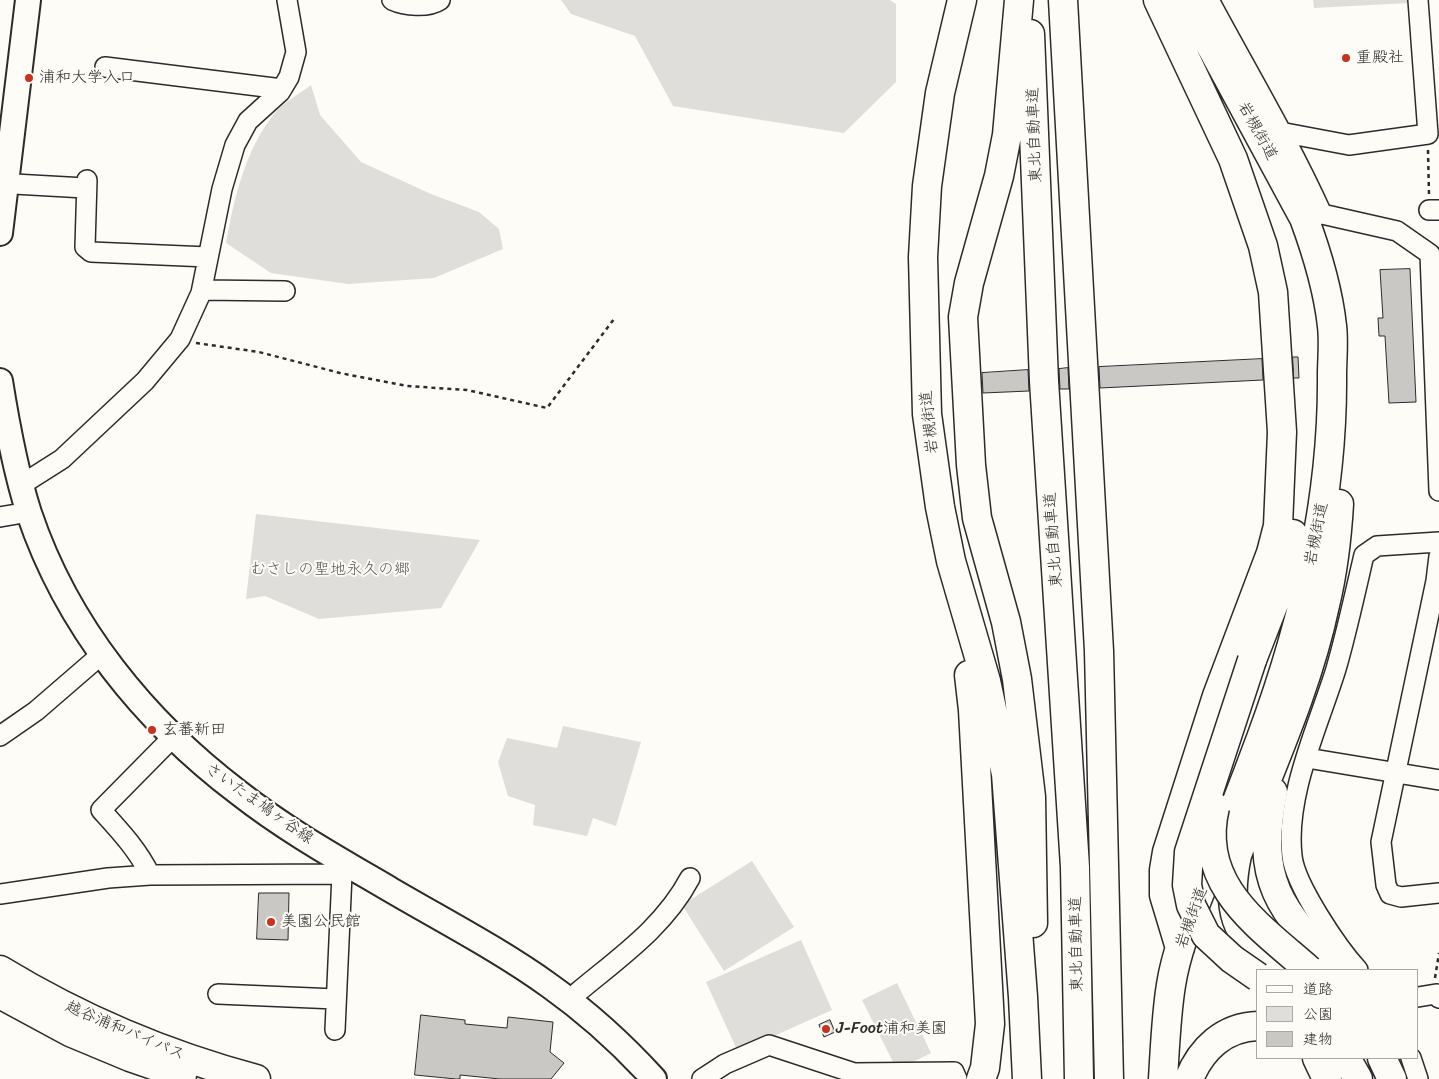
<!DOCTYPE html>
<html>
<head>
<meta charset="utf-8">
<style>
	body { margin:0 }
	#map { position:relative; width:1439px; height:1079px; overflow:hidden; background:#fdfcf7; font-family:Sriracha,"Klee One",sans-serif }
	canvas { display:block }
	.legend { position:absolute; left:1256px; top:969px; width:162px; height:90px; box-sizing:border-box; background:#fdfcf7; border:1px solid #a9a8a5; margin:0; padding:6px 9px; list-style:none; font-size:15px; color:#2b2b2b }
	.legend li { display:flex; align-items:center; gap:10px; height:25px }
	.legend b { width:25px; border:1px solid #a9a8a5 }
</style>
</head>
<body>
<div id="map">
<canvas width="1439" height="1079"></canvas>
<ul class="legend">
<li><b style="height:6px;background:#fdfcf7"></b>道路</li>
<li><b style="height:14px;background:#dfdeda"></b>公園</li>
<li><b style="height:14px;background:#c9c8c4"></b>建物</li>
</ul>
</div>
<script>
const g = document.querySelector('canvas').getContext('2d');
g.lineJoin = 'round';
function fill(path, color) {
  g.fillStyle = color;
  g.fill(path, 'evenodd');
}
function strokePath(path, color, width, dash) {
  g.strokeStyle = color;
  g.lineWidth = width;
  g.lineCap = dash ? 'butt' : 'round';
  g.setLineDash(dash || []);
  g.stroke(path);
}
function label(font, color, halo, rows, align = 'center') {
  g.font = font + ' Sriracha,"Klee One",sans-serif';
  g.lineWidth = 4;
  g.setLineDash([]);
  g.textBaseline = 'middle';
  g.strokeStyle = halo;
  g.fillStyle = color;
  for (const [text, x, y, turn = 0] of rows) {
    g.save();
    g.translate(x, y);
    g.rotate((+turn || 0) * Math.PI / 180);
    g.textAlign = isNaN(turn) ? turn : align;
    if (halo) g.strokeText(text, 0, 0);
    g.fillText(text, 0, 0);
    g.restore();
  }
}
fill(new Path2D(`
	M561,0H890L896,4V82L844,133L673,106L635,36L571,14Z
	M1313,0H1409V3L1314,8Z
	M311,85L320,115L361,162L431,194L479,212L499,229L503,249L434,278L348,284L271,273L226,243C234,199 245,150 274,114C283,103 299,94 311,85Z
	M256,514L480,540L441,608L319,619L265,596L246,599Z
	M563,726L641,742L616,826L593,818L587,836L533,825L535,805L508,796L498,762L507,738L557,748Z
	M752,861L794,927L724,971L682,905Z
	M801,940L832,1010L738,1052L706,982Z
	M897,983L931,1053L897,1070L862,1000Z`), '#dfdeda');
const building = new Path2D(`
	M1410,269L1416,402L1389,403L1385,336H1379L1378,318H1383L1380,270Z
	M1293,357H1298L1299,378H1294Z
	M1262,359L1263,380L1100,388L1099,367Z
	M1068,368L1069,389H1060L1059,369Z
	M1028,370L1029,391L983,393L982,373Z
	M259,893H289L288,940L257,939Z
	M421,1015L465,1020V1024L507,1028L508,1017L553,1022L550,1052L564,1063L551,1079H500L460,1075V1079H456L415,1075Z
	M830,1020L835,1032L824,1037L819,1025Z`);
fill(building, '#c9c8c4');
strokePath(building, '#2b2b2b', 1);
const minor = new Path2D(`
	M392,0C405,6 428,8 440,0
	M1209,0C1247,71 1289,141 1322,214
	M105,67L282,89
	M1280,132L1349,145L1428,134L1418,0
	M0,179L14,184L85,188
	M87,180L85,247L91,252L208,257
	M1429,210H1439
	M1304,218L1322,214L1397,231L1430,254L1439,491
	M202,290L285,291
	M21,485L62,459L145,381L180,339L201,293L222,189L235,145L248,121L280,92L289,77L296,52L287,0
	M0,517L29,512
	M1439,556L1436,581L1381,842L1386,885L1390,894L1401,897L1439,893
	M0,736L36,711L102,654
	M1307,758L1439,780
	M150,875C138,850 120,831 101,810L173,737
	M0,894L108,878L150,875L342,874
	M1358,970C1338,948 1295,885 1292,856C1285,795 1318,727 1336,669C1347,631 1355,593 1364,555L1377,546L1439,542
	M218,994L336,999
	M1418,997L1436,994L1439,998
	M571,1001L578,992C620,957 664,927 690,878
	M335,1030L342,874L348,864
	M1411,1058L1418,1079
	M702,1079L725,1064L769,1045L854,1073L954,1072L957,1079`);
const major = new Path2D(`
	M0,233L28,0
	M0,381C7,425 15,470 29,513C67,626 144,721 239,793C286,830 340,860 391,890C444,921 500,950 550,986C588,1013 623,1045 654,1079`);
const highway = new Path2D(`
	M962,0L940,93L927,186L923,257L927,414L940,507L951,561L986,681L1006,774L1023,997L1027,1079
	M1019,0L1007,135L999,176L969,283L963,317L971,465L977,518L1006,622L1017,679L1031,797L1033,923
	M1063,0L1099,651L1109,1079
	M1158,0L1233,159L1263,246L1273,292L1282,432L1278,526L1271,553L1217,696L1167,852L1164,870V895L1180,948
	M1030,34L1044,381L1075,867L1079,1079
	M1252,660L1280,588L1293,534
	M969,675L973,710L990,1024L985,1068L981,1079
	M1273,792C1255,881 1279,910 1339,970
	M0,970C79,1018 166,1055 256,1079
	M1276,970C1234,935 1226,908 1237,855C1268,773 1307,691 1325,605C1333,572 1337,538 1339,504
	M0,994L70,1032L130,1057L182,1075
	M1317,1058L1327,1079
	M1346,1058L1358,1079
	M1382,1058L1392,1079
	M1163,1079C1165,1048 1166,1016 1171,985C1177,947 1193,911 1207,875C1226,830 1244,784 1261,738C1304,622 1333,499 1332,376C1332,359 1334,342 1332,326C1328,289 1317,253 1304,218L1186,0
	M1189,1079C1201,1049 1224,1027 1258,1026`);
strokePath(minor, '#2b2b2b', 22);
strokePath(major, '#2b2b2b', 28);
strokePath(highway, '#2b2b2b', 31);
strokePath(new Path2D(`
	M1428,150L1429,195
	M196,343L259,352L340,373L407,386L467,390L547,408L614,319
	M1435,978L1439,953`), '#2b2b2b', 2.5, [4, 4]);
strokePath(minor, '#fdfcf7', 19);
strokePath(major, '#fdfcf7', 24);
strokePath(highway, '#fdfcf7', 28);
const highwayBridge = new Path2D(`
	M1252,660L1189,852L1187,885L1191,905L1206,935L1232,959L1258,977
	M1215,807C1196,885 1258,925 1309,970`);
strokePath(highwayBridge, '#2b2b2b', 31, []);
strokePath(highwayBridge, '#fdfcf7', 28);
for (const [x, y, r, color] of [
	[1346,58,5,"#c8321e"],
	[29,78,5,"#c8321e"],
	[152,730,5,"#c8321e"],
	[271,922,5,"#c8321e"],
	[826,1029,5,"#c8321e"]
]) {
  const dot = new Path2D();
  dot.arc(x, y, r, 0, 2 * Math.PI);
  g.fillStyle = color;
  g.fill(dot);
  strokePath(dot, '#fdfcf7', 2);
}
label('16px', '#2b2b2b', '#fdfcf7', [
	["重殿社",1356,58],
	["浦和大学入口",39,78],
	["玄蕃新田",162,730],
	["美園公民館",281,922],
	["J-Foot浦和美園",836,1029]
], 'left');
label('16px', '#2b2b2b', '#fdfcf7', [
	["岩槻街道",1257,131,61],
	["東北自動車道",1035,135,-92],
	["岩槻街道",930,422,-96],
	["岩槻街道",1317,534,-79],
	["東北自動車道",1054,540,-94],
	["さいたま鳩ヶ谷線",259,804,35],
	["岩槻街道",1192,918,-70],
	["東北自動車道",1077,944,-91],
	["越谷浦和バイパス",125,1031,23]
]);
label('16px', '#585857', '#fdfcf7', [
	["むさしの聖地永久の郷",330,570]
]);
</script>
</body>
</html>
